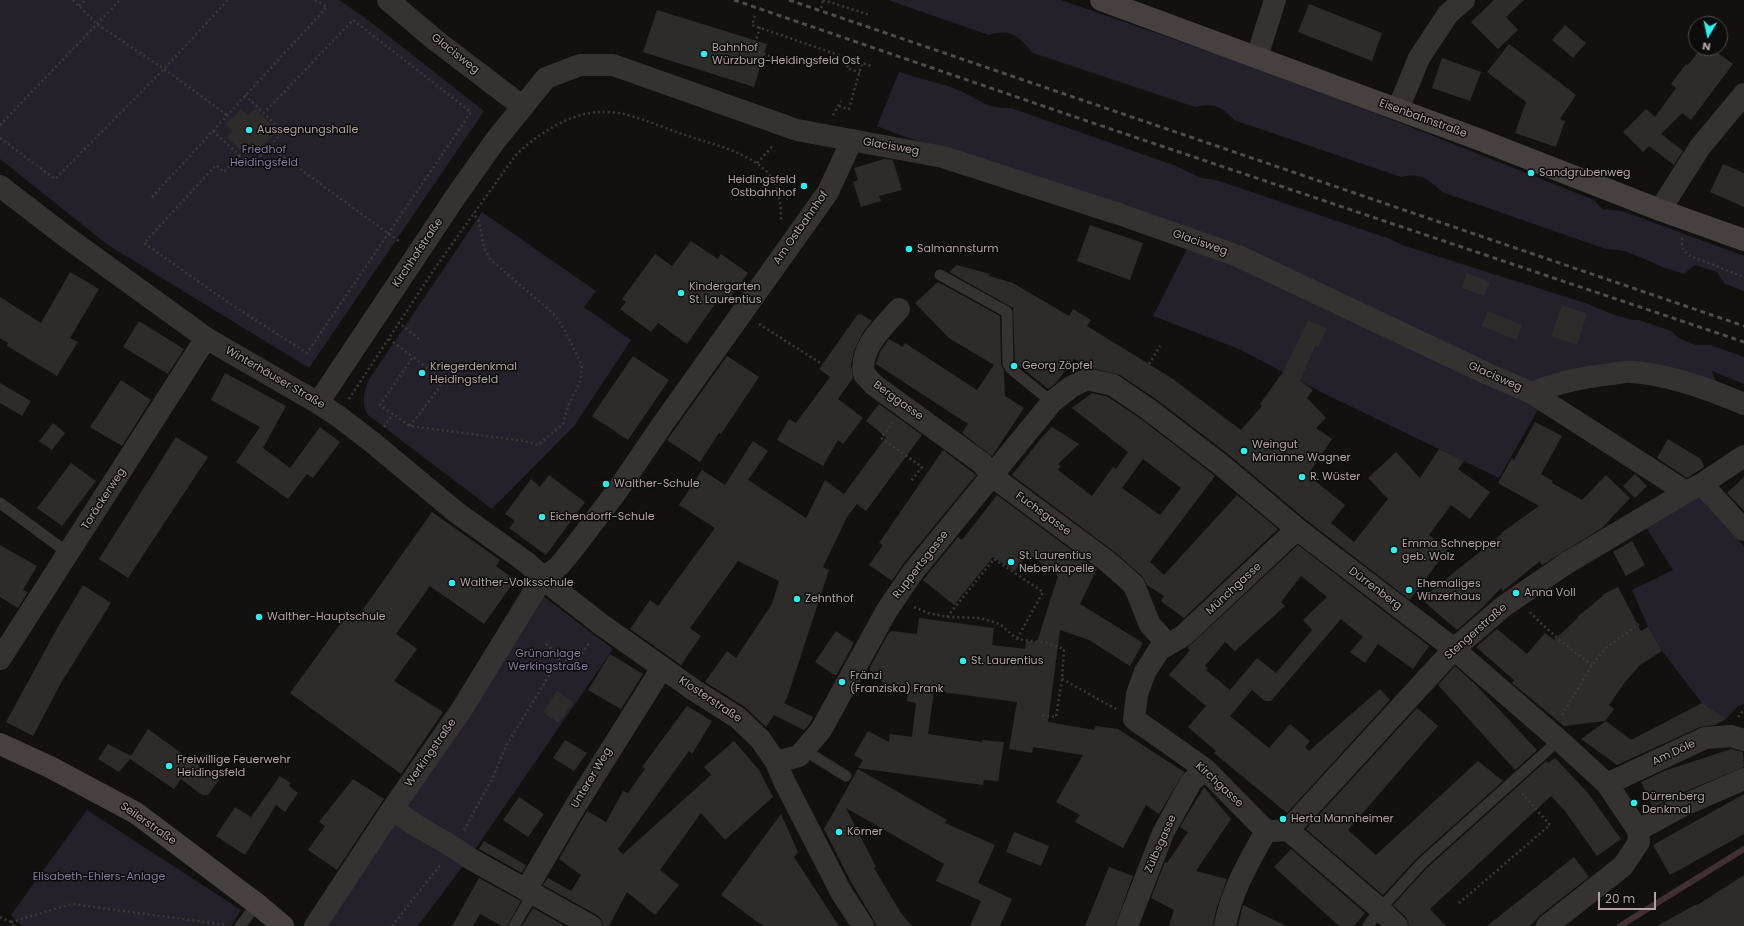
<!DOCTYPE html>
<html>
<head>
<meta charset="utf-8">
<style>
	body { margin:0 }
	#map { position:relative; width:1744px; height:926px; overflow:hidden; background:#121110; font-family:Poppins,sans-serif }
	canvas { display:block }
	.north { position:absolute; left:1688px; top:16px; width:40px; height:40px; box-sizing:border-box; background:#0d0c0c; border:1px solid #4f4848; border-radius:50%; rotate:189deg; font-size:11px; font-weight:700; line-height:16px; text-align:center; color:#b3a2a2 }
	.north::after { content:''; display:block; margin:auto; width:14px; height:18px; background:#2af0ef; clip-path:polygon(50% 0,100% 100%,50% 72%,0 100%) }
	.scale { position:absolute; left:1598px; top:892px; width:58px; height:18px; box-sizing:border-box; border:2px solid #b3a2a2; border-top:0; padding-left:5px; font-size:12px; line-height:14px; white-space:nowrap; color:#b3a2a2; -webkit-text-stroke:3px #0d0c0c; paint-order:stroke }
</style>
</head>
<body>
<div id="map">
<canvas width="1744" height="926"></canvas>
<div class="north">N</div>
<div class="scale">20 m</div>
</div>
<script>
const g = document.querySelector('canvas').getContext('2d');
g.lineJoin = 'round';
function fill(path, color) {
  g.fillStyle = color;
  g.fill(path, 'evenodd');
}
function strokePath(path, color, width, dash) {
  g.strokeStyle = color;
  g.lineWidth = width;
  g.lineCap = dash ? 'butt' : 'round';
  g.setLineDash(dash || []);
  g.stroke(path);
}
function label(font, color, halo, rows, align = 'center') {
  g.font = font + ' Poppins,sans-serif';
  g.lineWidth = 3;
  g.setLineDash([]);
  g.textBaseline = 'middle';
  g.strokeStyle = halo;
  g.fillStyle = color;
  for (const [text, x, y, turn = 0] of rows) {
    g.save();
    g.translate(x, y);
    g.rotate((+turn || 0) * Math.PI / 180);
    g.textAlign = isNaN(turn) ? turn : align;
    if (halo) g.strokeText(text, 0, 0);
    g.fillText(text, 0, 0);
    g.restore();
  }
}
fill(new Path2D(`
	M0,0H339L368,20L484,111L309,368L108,245L0,159Z
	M888,0H1061L1251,66L1393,120L1594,200L1602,209L1622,211L1744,256V291L1725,284L1717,272L1695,265L1684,274C1673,270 1661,267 1651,262C1633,254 1627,250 1606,249L1442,192C1430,179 1418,172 1401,177L1234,120C1221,106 1214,103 1195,107L1033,53C1019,37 1011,28 989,35Z
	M899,72C917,78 936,82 953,88C976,96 983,109 1011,108L1176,166L1201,178L1216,180L1390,239L1402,245L1588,304L1612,314L1632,320H1639L1671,331L1680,339L1696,345H1710L1744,357V384L1712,371L1720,393L1666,377L1557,376L1499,478L1323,393L1239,349L1153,316L1186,251L1193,232L900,135L877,126Z
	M482,212L596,291L584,307L631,340L574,426L492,509L368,415C361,405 364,392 368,381Z
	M1702,492L1744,547V704L1738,706L1726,719L1702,703L1662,651L1648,627L1632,590L1673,570L1645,526Z
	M535,590L613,649L469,858L418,926H315Z
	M87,810L241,910L231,926H22L11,915Z`), '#25212a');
strokePath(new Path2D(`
	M1620,926L1744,849`), '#412f33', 6);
fill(new Path2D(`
	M1494,0H1524L1506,17L1518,30L1498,49L1471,22Z
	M1309,4L1382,33L1372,61L1298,32Z
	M657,10L767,44L754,87L643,52Z
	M1565,25L1586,43L1573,58L1552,40Z
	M1509,44L1576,95L1560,119L1565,121L1556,147L1515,133L1526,102L1487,72Z
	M1701,48H1711L1733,64L1691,120L1682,113L1661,134L1683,151L1674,165L1649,146L1643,152L1623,132L1646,109L1655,117L1676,88L1671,84L1686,64L1688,65Z
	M1442,58L1481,72L1470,101L1432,88Z
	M241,109L248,116L255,109L271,124L265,130L272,136L256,152L249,146L243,152L227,137L233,131L226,124Z
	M884,159L893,160L902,190L879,196L881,201L861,207L853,182L858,180L854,168Z
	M1723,164L1744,173V207L1710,192Z
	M1090,225L1143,243L1130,280L1077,261Z
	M691,241L718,259L721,254L748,273L727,302L720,297L687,344L658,323L651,332L620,309L626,302L622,299L655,254L672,266Z
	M957,265L990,274L989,276L1013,283L1069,316L1073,309L1091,320L1087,326L1173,379L1241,430L1262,406L1260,404L1283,372L1308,320L1327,329L1318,347L1315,346L1300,381L1313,390L1307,398L1326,418L1316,428L1332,439L1311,470L1317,476L1314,480L1345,505L1331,523L1354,542L1388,499L1368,478L1396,452L1420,478L1439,449L1464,461L1458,469L1490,492L1470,519L1451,505L1429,535L1448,549L1410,600L1305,519L1228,454L1156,399L1120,375L1088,367L1074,359L1055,384L1048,389L1015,362L1013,308L949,272Z
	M70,272L99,289L70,338L78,342L57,376L7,346L8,343L0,338V297L41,323Z
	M1467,273L1490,282L1484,296L1462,288Z
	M938,282L1000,316L1001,364L1004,371L1005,396L1024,408L992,456L962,433L968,424L876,364L880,352L889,339L903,347L905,343L977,390L994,365L949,338L915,303Z
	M1562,305L1587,314L1577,345L1551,336Z
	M1488,311L1522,325L1516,340L1482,326Z
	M858,314L860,315L861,314L872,321L863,332L854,351L851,365L853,378L838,399L863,418L843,444L838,440L823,466L777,440L789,419L796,423L830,377L819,369Z
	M139,321L184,349L168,374L123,347Z
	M633,356L669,380L628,440L592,416Z
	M727,356L759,377L721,434L719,433L700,462L667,440Z
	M225,373L286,406L263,448L290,468L320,427L340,442L313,478L307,474L288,499L236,462L260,427L211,400Z
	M121,380L151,400L122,446L90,427Z
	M0,383L31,401L22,416L0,403Z
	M1092,393L1108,397L1141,419L1215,476L1150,562L1164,575L1237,495L1278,529L1184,618L1161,601L1164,596L1147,585L1142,576L1116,553L1012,475L1043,436L1052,427L1079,444L1058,464L1061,466L1058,470L1092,496L1113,467L1116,469L1128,452L1072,408ZM1143,459L1181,488L1160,515L1122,488Z
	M879,404L922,435L866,511L857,504L847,517L823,567L829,570L787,698L784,703L813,717L809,725L804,730L774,715L766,727L745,707L705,682L727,651L736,658L772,604L779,581L738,561L690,628L701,636L681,665L630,629L650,600L658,606L715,528L679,505L702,470L725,485L753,441L768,451L748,480L806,518L825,480L844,494L886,437L866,421Z
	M1535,422L1562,436L1541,474L1553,481L1552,483L1582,500L1606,475L1630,498L1602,528L1542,565L1540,561L1503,591L1501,588L1482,608L1457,630L1421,599L1502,534L1501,533L1539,506L1498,483L1512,458L1514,460Z
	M53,423L65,433L52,450L39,441Z
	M176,437L208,457L128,578L99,559Z
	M1668,439L1701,459L1704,467L1687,478L1657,458Z
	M943,450L976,475L903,564L892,581L869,565L883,545L879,543Z
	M71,463L96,481L62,526L37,508Z
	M1635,474L1647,486L1635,498L1623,486Z
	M549,475L585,502L546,555L509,528L515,521L505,514L531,479L540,487Z
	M1744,477V511L1727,493Z
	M997,495L1097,569L1080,604L1143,643L1130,666L1089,640L1060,630L1048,722L1094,730L1096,726L1118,729L1184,772L1159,814L1146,805L1123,848L1075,822L1080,815L1056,802L1083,755L1033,747L1032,753L1009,749L1017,702L934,691L928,734L982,742V740L1004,742L998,781L984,780L983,785L858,768L863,760L854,755L868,731L889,742L890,734L912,737L916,703L907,701L909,687L883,683L869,669L888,634L892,631L917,634L919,618L994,628L992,645L1025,649L1026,641L1037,642L1058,576L1027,553L1015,571L993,557L954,605L923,580L958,537L962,540Z
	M432,512L500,560L496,566L515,580L484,624L430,586L396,634L417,649L394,681L443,712L401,774L290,693L346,616L354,622Z
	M1632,541L1645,565L1626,576L1613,552Z
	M0,545L37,566L23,590L28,592L18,608L0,597Z
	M1298,545L1429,646L1413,669L1378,644L1365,663L1350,652L1363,637L1341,619L1271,701H1265L1252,690L1230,716L1269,748L1290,724L1310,741L1305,747L1309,751L1380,689L1390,700L1287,813L1214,753L1216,751L1188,727L1206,706L1169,675L1190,650L1187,648ZM1301,576L1327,597L1303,620L1312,630L1276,673L1257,658L1230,690L1206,670L1208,668L1205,666L1225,642L1235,651L1285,606L1281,602Z
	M83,585L111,603L61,683L33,736L6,722L59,625Z
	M1618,587L1641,631L1648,627L1662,651L1640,665L1625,682L1609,705L1614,709L1605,721L1564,726L1512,683L1514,680L1476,647L1497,629L1527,654L1545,633L1554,640L1578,618L1577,617L1603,596L1602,595Z
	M836,631L854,643L836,676L815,662Z
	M610,654L643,674L621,709L588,690Z
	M1455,666L1477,686L1537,750L1515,770L1438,685Z
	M557,691L573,702L559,723L543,712Z
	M1702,703L1726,719L1715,725L1700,727L1617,765L1581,739L1606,721L1631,740Z
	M687,706L712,721L692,754L689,751L618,849L623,854L711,775L704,767L734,741L759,770L773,797L725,840L701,813L660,870L679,885L655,915L627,892L609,926H603L601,919L597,915L543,885L548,878L571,891L581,875L559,859L587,811L606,822L623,791L628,793L645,769L642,767Z
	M1417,708L1438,726L1348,830L1376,855L1478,761L1503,781L1417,858L1383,895L1306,829Z
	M148,729L219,780L208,795H202L181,779L174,789L130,759L119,772L98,759L108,744L131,756Z
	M565,740L587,753L574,771L553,758Z
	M1731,749L1743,752L1744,767L1677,795L1653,808L1641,782L1664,771Z
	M1555,758L1588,793L1621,839L1597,856L1565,811L1551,796L1430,909L1446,926H1409L1406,917L1393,905L1427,868L1546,761L1548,763Z
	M858,769L947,820L945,823L995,845L978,883L1012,899L1000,926H970L981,901L936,881L944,864L846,808L876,867L874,868L901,913L912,926H876L873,919L850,880L824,829Z
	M280,776L291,783L289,786L298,793L285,812L276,805L245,855L216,836L235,807L251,817Z
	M353,779L384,799L337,870L308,850L325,826L319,822Z
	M1204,787L1231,819L1196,871L1227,879L1216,910L1213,926H1169L1174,910L1151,898L1165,862L1167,863L1188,832L1180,827Z
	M1744,794V834L1670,875L1653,845Z
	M519,797L544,814L528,837L503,820Z
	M781,814L798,852L794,857L839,926H763L721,895Z
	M1014,832L1049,846L1041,866L1006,852Z
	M484,841L526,865L522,873L479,849Z
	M1291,849L1365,913L1354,926H1339L1274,867Z
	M1574,857L1589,877L1539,916L1530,926H1487Z
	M1109,867L1133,876L1115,926H1085Z
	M1744,875V926H1657L1695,905L1699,904Z
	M479,878L521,901L507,926H502L480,914L473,926H452Z
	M1243,905L1286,926H1238Z
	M533,908L565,926H522Z`), '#2e2c2b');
strokePath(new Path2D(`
	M73,0L97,24L164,69L227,115
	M823,0L870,15
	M79,6L85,0
	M821,8L823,0
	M755,16L752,25L850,59L847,68L860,73
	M760,27L753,50L794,65
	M245,95L283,132L270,146L282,156L400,242
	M839,106L849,109L862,63L871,66
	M833,115L841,101
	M0,125L120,0
	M213,131L251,166L270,146
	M0,138L55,179L164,69L228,0
	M239,155L224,172L216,165L144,243L229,303L307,353L471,112L353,20L264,113
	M757,163L771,148L772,144
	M152,197L327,7L315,0
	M1682,238V248L1688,255L1744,277
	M398,322L419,339
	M759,324L822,364
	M389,339L413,357
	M1149,364L1160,346
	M349,399L435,268L515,156C536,135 569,113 600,112C607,112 616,112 624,114C643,119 663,127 682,134C708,143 750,152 769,174C779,186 781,205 781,220
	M893,422L881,438L922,467L911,481
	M410,426L439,388L441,383V378L413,357L380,405L410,426L524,441L538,445L563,424L568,406L580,382L582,365L565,331L555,315L491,260L484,248L479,221L473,213
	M384,427L393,414
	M914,607L928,613L947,617L980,618L1000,624L1017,639L1047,643L1064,649L1062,679L1056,717L1039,715
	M1530,612C1549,632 1570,649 1592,665
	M947,617L994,559L1043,592L1017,639
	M546,644L573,666L590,642
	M1062,679L1116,709
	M1562,715L1592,665L1607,647L1639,624
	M1738,717L1744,710
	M464,830L493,777L506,746L561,656
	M1459,903L1550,825L1522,793
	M0,917L11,922L14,926
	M11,922L72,904L227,925
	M392,926L441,864`), '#3e3838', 2.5, [2, 3]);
strokePath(new Path2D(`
	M940,275L1007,312L1008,364L1011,369L1052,402
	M0,503L68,553
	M804,750L846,776
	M240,926L257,904
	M514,926L533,894
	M1368,926L1380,909L1422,863L1559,740`), '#373232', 11);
strokePath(new Path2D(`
	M388,0L434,39L523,107
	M1257,57L1275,0
	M1398,109L1419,58L1448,14L1464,0
	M0,186L65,236L206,338L318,403L338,416L372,442L456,512L526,562L557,590L602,625L694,690L738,718L760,739L776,762L784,781L841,892L863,926
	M1660,210L1700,147L1744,94
	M899,309C883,327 859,348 864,374L874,385L982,463L992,476L1108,562L1134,585L1150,625L1167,643
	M1532,393L1686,492
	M318,403L456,196L495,141L546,78L580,65H613L797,130L943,157L1119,214L1238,256L1490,375L1532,393C1558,382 1584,377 1612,374C1619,373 1626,371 1633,372C1671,375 1709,389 1744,404
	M1702,484L1744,530
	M0,659L206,338
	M776,762L799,756L821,730L887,610L913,572L1052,402L1071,387L1087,379L1113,385L1148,409L1220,464L1297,529L1454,649L1559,740L1607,784L1638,830
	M1607,784L1705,738L1731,736L1744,740
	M393,808C415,829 445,839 469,858L591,926
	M1288,830L1454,649L1504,606L1567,563L1686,492L1702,484L1744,456
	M1638,830L1682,806L1744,779
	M1266,831L1205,769L1134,719L1137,694L1145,672L1159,650L1183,636L1297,529
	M1274,831L1288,830L1380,909L1397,926
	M526,890L576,805L662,668
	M315,926L393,808L462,709L535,590L544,578L559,566L573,549L617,491L662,425L828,192L852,140
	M1127,926L1163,833L1191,782L1205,769
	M1225,926C1231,891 1249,862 1266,831
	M1547,926L1623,866L1639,842L1638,830`), '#373232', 22);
strokePath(new Path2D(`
	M1101,0L1478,139L1660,210L1744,240
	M0,744L50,767L136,813L257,904L283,926`), '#474040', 22);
strokePath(new Path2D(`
	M734,0L1081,119L1744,342
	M789,0L1744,326`), '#524b4b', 3, [5, 4]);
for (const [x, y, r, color] of [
	[704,54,4,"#2af0ef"],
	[249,130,4,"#2af0ef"],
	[1531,173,4,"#2af0ef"],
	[804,186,4,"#2af0ef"],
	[909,249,4,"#2af0ef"],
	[681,293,4,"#2af0ef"],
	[1014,366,4,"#2af0ef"],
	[422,373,4,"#2af0ef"],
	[1244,451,4,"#2af0ef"],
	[1302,477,4,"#2af0ef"],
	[606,484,4,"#2af0ef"],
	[542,517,4,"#2af0ef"],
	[1394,550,4,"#2af0ef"],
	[1011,562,4,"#2af0ef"],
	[452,583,4,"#2af0ef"],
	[1409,590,4,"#2af0ef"],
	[1516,593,4,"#2af0ef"],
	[797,599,4,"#2af0ef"],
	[259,617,4,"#2af0ef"],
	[963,661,4,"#2af0ef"],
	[842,682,4,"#2af0ef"],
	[169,766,4,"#2af0ef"],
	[1634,803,4,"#2af0ef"],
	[1283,819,4,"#2af0ef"],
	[839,832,4,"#2af0ef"]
]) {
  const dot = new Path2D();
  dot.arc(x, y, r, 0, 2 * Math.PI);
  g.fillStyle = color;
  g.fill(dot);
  strokePath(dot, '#0d0c0c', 1.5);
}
label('11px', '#b3a2a2', '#0d0c0c', [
	["Bahnhof",712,48],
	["Würzburg-Heidingsfeld Ost",712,61],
	["Aussegnungshalle",257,130],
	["Sandgrubenweg",1539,173],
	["Heidingsfeld",796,180,"right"],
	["Ostbahnhof",796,193,"right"],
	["Salmannsturm",917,249],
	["Kindergarten",689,287],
	["St. Laurentius",689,300],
	["Georg Zöpfel",1022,366],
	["Kriegerdenkmal",430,367],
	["Heidingsfeld",430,380],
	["Weingut",1252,445],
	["Marianne Wagner",1252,458],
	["R. Wüster",1310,477],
	["Walther-Schule",614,484],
	["Eichendorff-Schule",550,517],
	["Emma Schnepper",1402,544],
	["geb. Wolz",1402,557],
	["St. Laurentius",1019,556],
	["Nebenkapelle",1019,569],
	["Walther-Volksschule",460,583],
	["Ehemaliges",1417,584],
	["Winzerhaus",1417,597],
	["Anna Voll",1524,593],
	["Zehnthof",805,599],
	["Walther-Hauptschule",267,617],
	["St. Laurentius",971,661],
	["Fränzi",850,676],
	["(Franziska) Frank",850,689],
	["Freiwillige Feuerwehr",177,760],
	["Heidingsfeld",177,773],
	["Dürrenberg",1642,797],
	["Denkmal",1642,810],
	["Herta Mannheimer",1291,819],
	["Körner",847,832]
], 'left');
label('11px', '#b3a2a2', '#0d0c0c', [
	["Glacisweg",455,54,38],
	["Eisenbahnstraße",1423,119,20],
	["Glacisweg",891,147,10],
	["Am Ostbahnhof",801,228,-55],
	["Glacisweg",1200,243,19],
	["Kirchhofstraße",418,253,-56],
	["Glacisweg",1495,377,24],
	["Winterhäuser Straße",275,378,30],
	["Berggasse",898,401,36],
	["Toräckerweg",104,499,-57],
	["Fuchsgasse",1043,514,36],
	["Ruppertsgasse",921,565,-52],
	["Münchgasse",1234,589,-43],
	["Dürrenberg",1375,589,37],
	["Stengerstraße",1476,632,-41],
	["Klosterstraße",710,700,34],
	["Werkingstraße",431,753,-55],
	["Am Döle",1674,753,-25],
	["Unterer Weg",592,778,-59],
	["Kirchgasse",1219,785,43],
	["Seilerstraße",148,824,35],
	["Zülbsgasse",1161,844,-66]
]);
label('11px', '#87789e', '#0d0c0c', [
	["Friedhof",264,150],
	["Heidingsfeld",264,163],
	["Grünanlage",548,654],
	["Werkingstraße",548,667],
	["Elisabeth-Ehlers-Anlage",99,877]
]);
</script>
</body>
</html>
